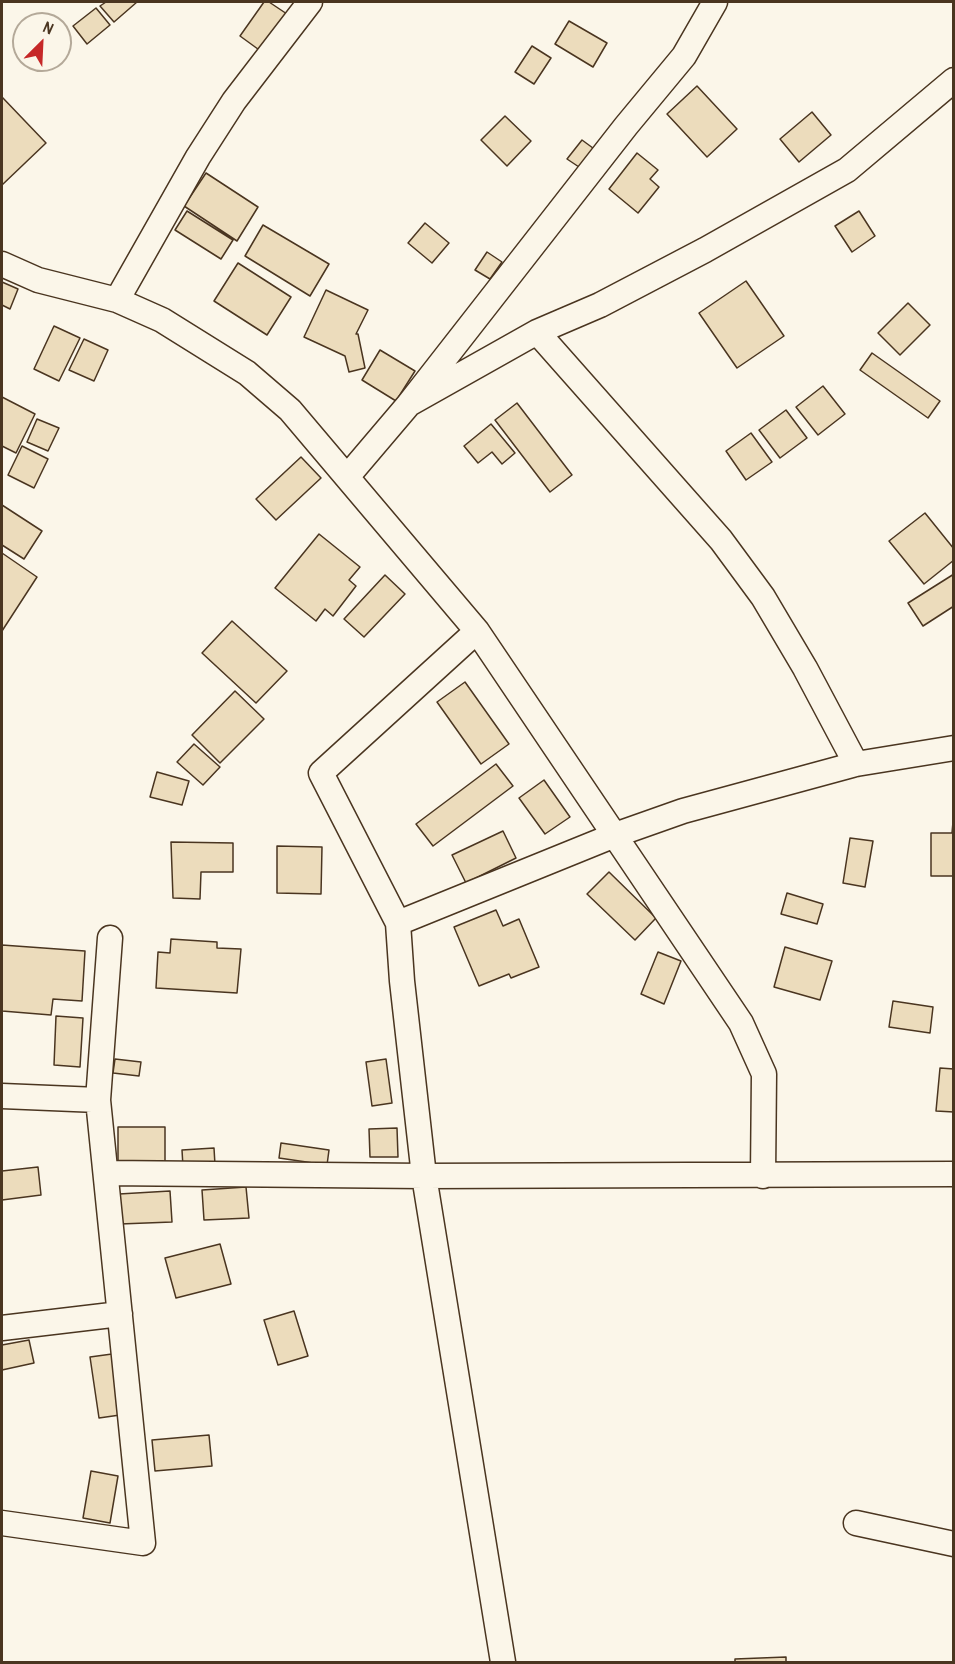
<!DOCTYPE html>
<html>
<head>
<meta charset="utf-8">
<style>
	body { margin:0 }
	#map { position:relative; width:955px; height:1664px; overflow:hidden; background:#fbf6e9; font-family:"Archivo Narrow",sans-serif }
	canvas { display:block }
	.frame { position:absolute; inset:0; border:3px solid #4a3520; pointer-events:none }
	.north { position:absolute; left:12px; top:12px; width:60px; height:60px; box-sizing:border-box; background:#fbf6e9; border:2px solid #b4a999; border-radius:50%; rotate:24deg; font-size:16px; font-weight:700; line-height:24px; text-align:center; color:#4a3520 }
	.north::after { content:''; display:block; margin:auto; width:21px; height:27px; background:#c62828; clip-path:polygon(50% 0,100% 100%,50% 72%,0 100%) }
</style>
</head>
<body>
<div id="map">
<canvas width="955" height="1664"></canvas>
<div class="frame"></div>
<div class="north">N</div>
</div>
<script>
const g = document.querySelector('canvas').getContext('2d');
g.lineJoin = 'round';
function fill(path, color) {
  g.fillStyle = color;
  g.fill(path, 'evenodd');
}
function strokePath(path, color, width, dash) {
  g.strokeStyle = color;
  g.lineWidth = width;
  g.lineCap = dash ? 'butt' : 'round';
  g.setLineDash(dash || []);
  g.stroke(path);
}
const building = new Path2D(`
	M106,2H137L114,22L100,6Z
	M264,2H269L287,14L262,52L240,36Z
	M96,8L110,25L87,44L73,26Z
	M569,21L607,43L593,67L555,44Z
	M532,46L551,58L534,84L515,72Z
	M697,86L737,129L707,157L667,114Z
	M2,97L46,143L2,185Z
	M812,112L831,135L799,162L780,139Z
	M505,116L531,141L507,166L481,140Z
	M582,140L597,151L582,169L567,159Z
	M637,153L658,170L650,179L659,187L638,213L609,189Z
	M206,173L258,207L237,241L184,206Z
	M187,211L233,240L221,259L175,230Z
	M859,211L875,236L852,252L835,226Z
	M425,223L449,243L432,263L408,243Z
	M263,225L329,264L310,296L245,256Z
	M487,252L502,262L490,279L475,270Z
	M238,263L291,297L267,335L214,301Z
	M746,281L784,336L737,368L699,313Z
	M2,282L18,289L10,309L2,305Z
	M326,290L368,310L356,334H358L365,368L349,372L345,356L304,337Z
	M908,303L930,325L900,355L878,333Z
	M54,326L80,338L59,381L34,369Z
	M84,339L108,350L94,381L69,370Z
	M380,350L415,371L396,401L362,380Z
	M872,353L940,401L928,418L860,370Z
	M823,386L845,414L818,435L796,407Z
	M2,397L35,414L16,453L2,446Z
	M517,403L572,475L550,492L495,420Z
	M786,410L807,438L780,458L759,430Z
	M37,419L59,428L48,451L27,442Z
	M491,424L515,453L502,464L492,452L478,463L464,446Z
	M751,433L772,462L746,480L726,451Z
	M22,446L48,459L34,488L8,475Z
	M301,457L321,478L276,520L256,499Z
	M2,505L42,531L24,559L2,545Z
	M925,513L954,549V560L924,584L889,541Z
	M319,534L360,567L349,580L356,586L333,616L325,609L316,621L275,588Z
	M2,553L37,577L2,631Z
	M954,574V606L923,626L908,603Z
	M385,575L405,594L364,637L344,619Z
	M232,621L287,671L256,703L202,653Z
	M465,682L509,744L481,764L437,702Z
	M235,691L264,719L220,763L192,735Z
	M194,744L220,767L203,785L177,762Z
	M496,764L513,786L433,846L416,824Z
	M157,772L189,781L182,805L150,797Z
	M544,780L570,817L545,834L519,798Z
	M953,822L954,876H931V833H952Z
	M503,831L516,858L466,883L452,855Z
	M850,838L873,841L865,887L843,883Z
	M171,842L233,843V872H201L200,899L173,898Z
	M277,846L322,847L321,894L277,893Z
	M609,872L656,918L635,940L587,894Z
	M787,893L823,904L817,924L781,914Z
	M496,910L503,926L519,919L539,967L511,978L509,974L479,986L454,927Z
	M171,939L217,942V948L241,949L237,993L156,988L158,952L170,953Z
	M2,945L85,951L82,1001L53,999L51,1015L2,1011Z
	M785,947L832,961L820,1000L774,987Z
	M658,952L681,961L664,1004L641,994Z
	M893,1001L933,1007L930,1033L889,1027Z
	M56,1016L83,1018L80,1067L54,1065Z
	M115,1059L141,1062L139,1076L113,1073Z
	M386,1059L392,1103L372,1106L366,1062Z
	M940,1068L954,1069V1112L936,1111Z
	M118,1127H165V1162L118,1161Z
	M397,1128L398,1157H370L369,1129Z
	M281,1143L329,1150L327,1165L279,1158Z
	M214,1148L215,1165L183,1167L182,1150Z
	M38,1167L41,1195L2,1200V1171Z
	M246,1187L249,1218L204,1220L202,1190Z
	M170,1191L172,1222L120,1224L119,1194Z
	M220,1244L231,1284L176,1298L165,1258Z
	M294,1311L308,1356L278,1365L264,1320Z
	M29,1340L34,1363L2,1370V1345Z
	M112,1354L120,1415L99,1418L90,1357Z
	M209,1435L212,1466L155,1471L152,1440Z
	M91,1471L118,1476L110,1523L83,1518Z
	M786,1657V1662H735V1659Z`);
fill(building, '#ecdcbc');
strokePath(building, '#4a3520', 1.5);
const minor = new Path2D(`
	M2,264L38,280L117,300L162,320L247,373L290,410L477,631L741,1023L764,1074L763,1176
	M117,300L198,157L234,101L310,2
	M537,332L721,540L763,597L805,668L856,764
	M409,404L537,332L600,305L705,250L847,170L954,80
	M347,477L409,404L626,126L684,56L715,2
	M477,631L321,773L398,923L402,981L424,1176L503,1662
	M398,923L615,835L683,811L856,764L954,748
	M2,1096L98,1100
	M106,1173L424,1176L954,1174
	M2,1328L120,1314
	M2,1523L143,1543L98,1100L110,938
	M856,1523L954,1544`);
strokePath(minor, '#4a3520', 27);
strokePath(minor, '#fbf6e9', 24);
</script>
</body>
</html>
